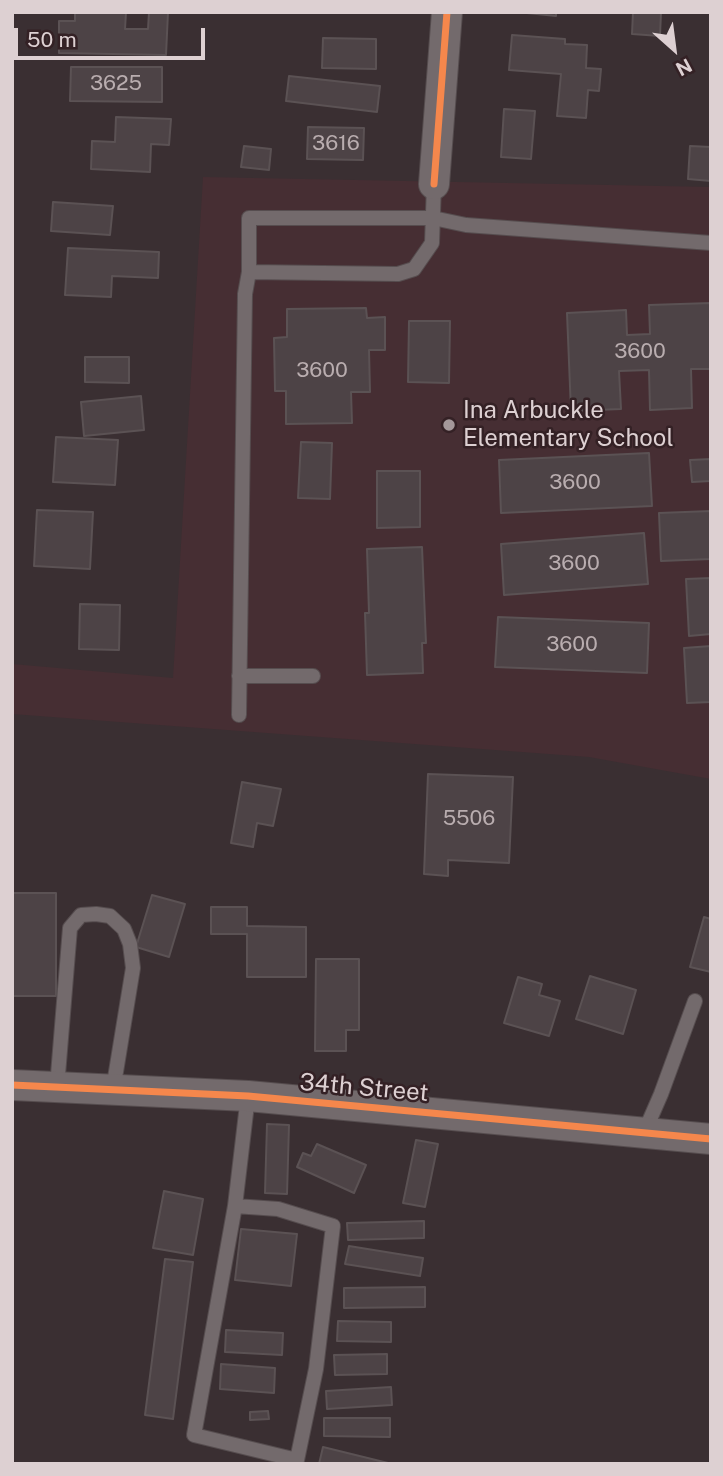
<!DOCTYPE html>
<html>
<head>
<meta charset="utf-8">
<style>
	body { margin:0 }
	#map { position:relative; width:723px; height:1476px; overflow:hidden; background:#3a2f32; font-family:"Public Sans",sans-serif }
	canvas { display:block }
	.frame { position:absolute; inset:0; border:14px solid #ddd0d2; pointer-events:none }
	.north { position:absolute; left:639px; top:14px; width:70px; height:70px; -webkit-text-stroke:5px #342125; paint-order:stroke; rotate:152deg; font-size:19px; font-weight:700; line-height:28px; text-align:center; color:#ddd0d2 }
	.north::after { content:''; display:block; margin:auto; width:24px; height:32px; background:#ddd0d2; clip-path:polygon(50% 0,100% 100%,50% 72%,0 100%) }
	.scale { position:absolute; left:14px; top:28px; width:191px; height:32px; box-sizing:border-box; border:4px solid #ddd0d2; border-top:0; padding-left:9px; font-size:21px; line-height:24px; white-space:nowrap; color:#ddd0d2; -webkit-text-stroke:5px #342125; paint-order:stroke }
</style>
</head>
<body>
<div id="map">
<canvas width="723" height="1476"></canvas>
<div class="frame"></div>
<div class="north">N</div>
<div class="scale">50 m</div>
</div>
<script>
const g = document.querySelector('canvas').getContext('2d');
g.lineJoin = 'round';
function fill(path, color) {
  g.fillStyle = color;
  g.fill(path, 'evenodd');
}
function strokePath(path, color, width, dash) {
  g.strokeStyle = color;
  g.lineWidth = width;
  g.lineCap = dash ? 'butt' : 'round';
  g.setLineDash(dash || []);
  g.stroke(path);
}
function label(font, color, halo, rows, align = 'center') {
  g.font = font + ' "Public Sans",sans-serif';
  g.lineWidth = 5;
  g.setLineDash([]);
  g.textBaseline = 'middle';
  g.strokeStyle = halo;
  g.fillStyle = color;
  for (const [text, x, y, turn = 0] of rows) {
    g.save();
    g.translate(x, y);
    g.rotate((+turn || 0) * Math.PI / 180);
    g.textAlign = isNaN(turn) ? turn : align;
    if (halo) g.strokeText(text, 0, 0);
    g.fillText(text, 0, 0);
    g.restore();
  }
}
fill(new Path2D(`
	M203,177L711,187V779L589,757L12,714V664L173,678Z`), '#462e33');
const building = new Path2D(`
	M75,12H126L125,29H148L149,12H168L166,55L59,53V21H75Z
	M517,12H556V16Z
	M633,12H661L660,36L632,34Z
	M512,35L565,39V44L587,45L586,68L601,69L599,91L588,90L586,118L557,116L561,74L509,70Z
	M323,38L376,39V69L322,68Z
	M71,67H162V102L70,101Z
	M289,76L380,86L377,112L286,101Z
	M504,109L535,111L531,159L501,157Z
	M116,117L171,119L169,145L151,144L150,172L91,169L92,141L115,142Z
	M308,127L364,128L363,160L307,159Z
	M244,146L271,149L269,170L241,167Z
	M690,146L711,147V181L688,179Z
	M53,202L113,206L110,235L51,231Z
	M68,248L159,252L158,278L112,276L111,297L65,295Z
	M711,303V369H691L692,408L650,410L649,370L619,371L621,409L571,411L567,313L626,310L627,335L650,334L649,305Z
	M366,308L367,318L385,317V350H369L370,392H351L352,423L286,424V391H275L274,338L287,337V309Z
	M409,321H450L449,383L408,382Z
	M85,357H129V383L85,382Z
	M141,396L144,430L84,436L81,402Z
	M56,437L118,440L115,485L53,482Z
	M301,442L332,443L330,499L298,498Z
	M649,453L652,506L501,513L499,460Z
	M711,459V481L692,482L690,460Z
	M377,471H420V527L377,528Z
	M37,510L93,512L90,569L34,566Z
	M711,511V559L661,561L659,513Z
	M644,533L648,584L504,595L501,544Z
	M422,547L426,643H422L423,673L367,675L365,613H369L367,549Z
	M711,578V634L689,636L686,579Z
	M80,604L120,605L119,650L79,649Z
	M498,617L649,623L647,673L495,667Z
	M711,646V702L687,703L684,648Z
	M428,774L513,777L509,863L448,860V876L424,874Z
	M242,782L281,789L273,826L257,823L253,847L231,843Z
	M12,893H56V996H12Z
	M152,895L185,904L169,957L136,947Z
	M211,907H247V926L306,927V977H247V934H211Z
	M704,917L711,919V972L690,967Z
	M316,959H359V1030H346V1051H315Z
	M590,976L636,990L623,1034L576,1019Z
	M518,977L542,984L539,995L560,1001L549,1036L504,1023Z
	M267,1124L289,1125L287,1194L265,1193Z
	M416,1140L438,1144L425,1207L403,1203Z
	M317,1144L366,1165L354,1193L297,1167L303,1153L311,1156Z
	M164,1191L203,1199L193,1255L153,1248Z
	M424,1221V1238L348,1240L347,1223Z
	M241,1229L297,1234L291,1286L235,1280Z
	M349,1246L423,1258L420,1276L345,1264Z
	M165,1259L193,1262L173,1419L145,1415Z
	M425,1287V1307L344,1308V1288Z
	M338,1321L391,1322V1342L337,1341Z
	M226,1330L283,1333L282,1355L225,1352Z
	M387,1354V1374L335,1375L334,1355Z
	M221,1364L275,1368L274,1393L220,1389Z
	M391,1387L392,1405L327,1409L326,1391Z
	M268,1411L269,1419L250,1420V1412Z
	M324,1418H390V1437L324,1436Z
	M323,1447L388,1463L387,1464H319Z`);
fill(building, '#4d4346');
strokePath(building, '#5b5254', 2);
const lane = new Path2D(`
	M434,184L432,243L414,269L398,274L249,272V218H433L466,225L711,243
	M239,676H313
	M239,715L245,294L249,272
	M57,1087L70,928L81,915L96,914L110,916L124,929L130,944L133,968L113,1090
	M644,1133L661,1094L695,1001
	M235,1206L278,1209L333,1226L316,1369L297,1460L194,1435L235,1206L248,1096`);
const street = new Path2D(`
	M434,184L447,12
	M12,1085L248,1096L711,1139`);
strokePath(lane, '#564d4f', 16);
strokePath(street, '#564d4f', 32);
strokePath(lane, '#736a6c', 14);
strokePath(street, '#736a6c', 30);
strokePath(new Path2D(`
	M434,184L447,12
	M12,1085L248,1096L711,1139`), '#f5874c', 7);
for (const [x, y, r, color] of [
	[449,425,7,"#a4989a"]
]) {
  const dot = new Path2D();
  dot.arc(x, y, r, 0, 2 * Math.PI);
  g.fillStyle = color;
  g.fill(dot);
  strokePath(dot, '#342125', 2.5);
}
label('21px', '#b9adaf', null, [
	["3625",116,84],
	["3616",336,144],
	["3600",640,352],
	["3600",322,371],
	["3600",575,483],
	["3600",574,564],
	["3600",572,645],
	["5506",469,819]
]);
label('24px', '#ddd0d2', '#342125', [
	["Ina Arbuckle",463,411],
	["Elementary School",463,439]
], 'left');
label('24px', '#ddd0d2', '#342125', [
	["34th Street",364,1088,5]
]);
</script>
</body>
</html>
